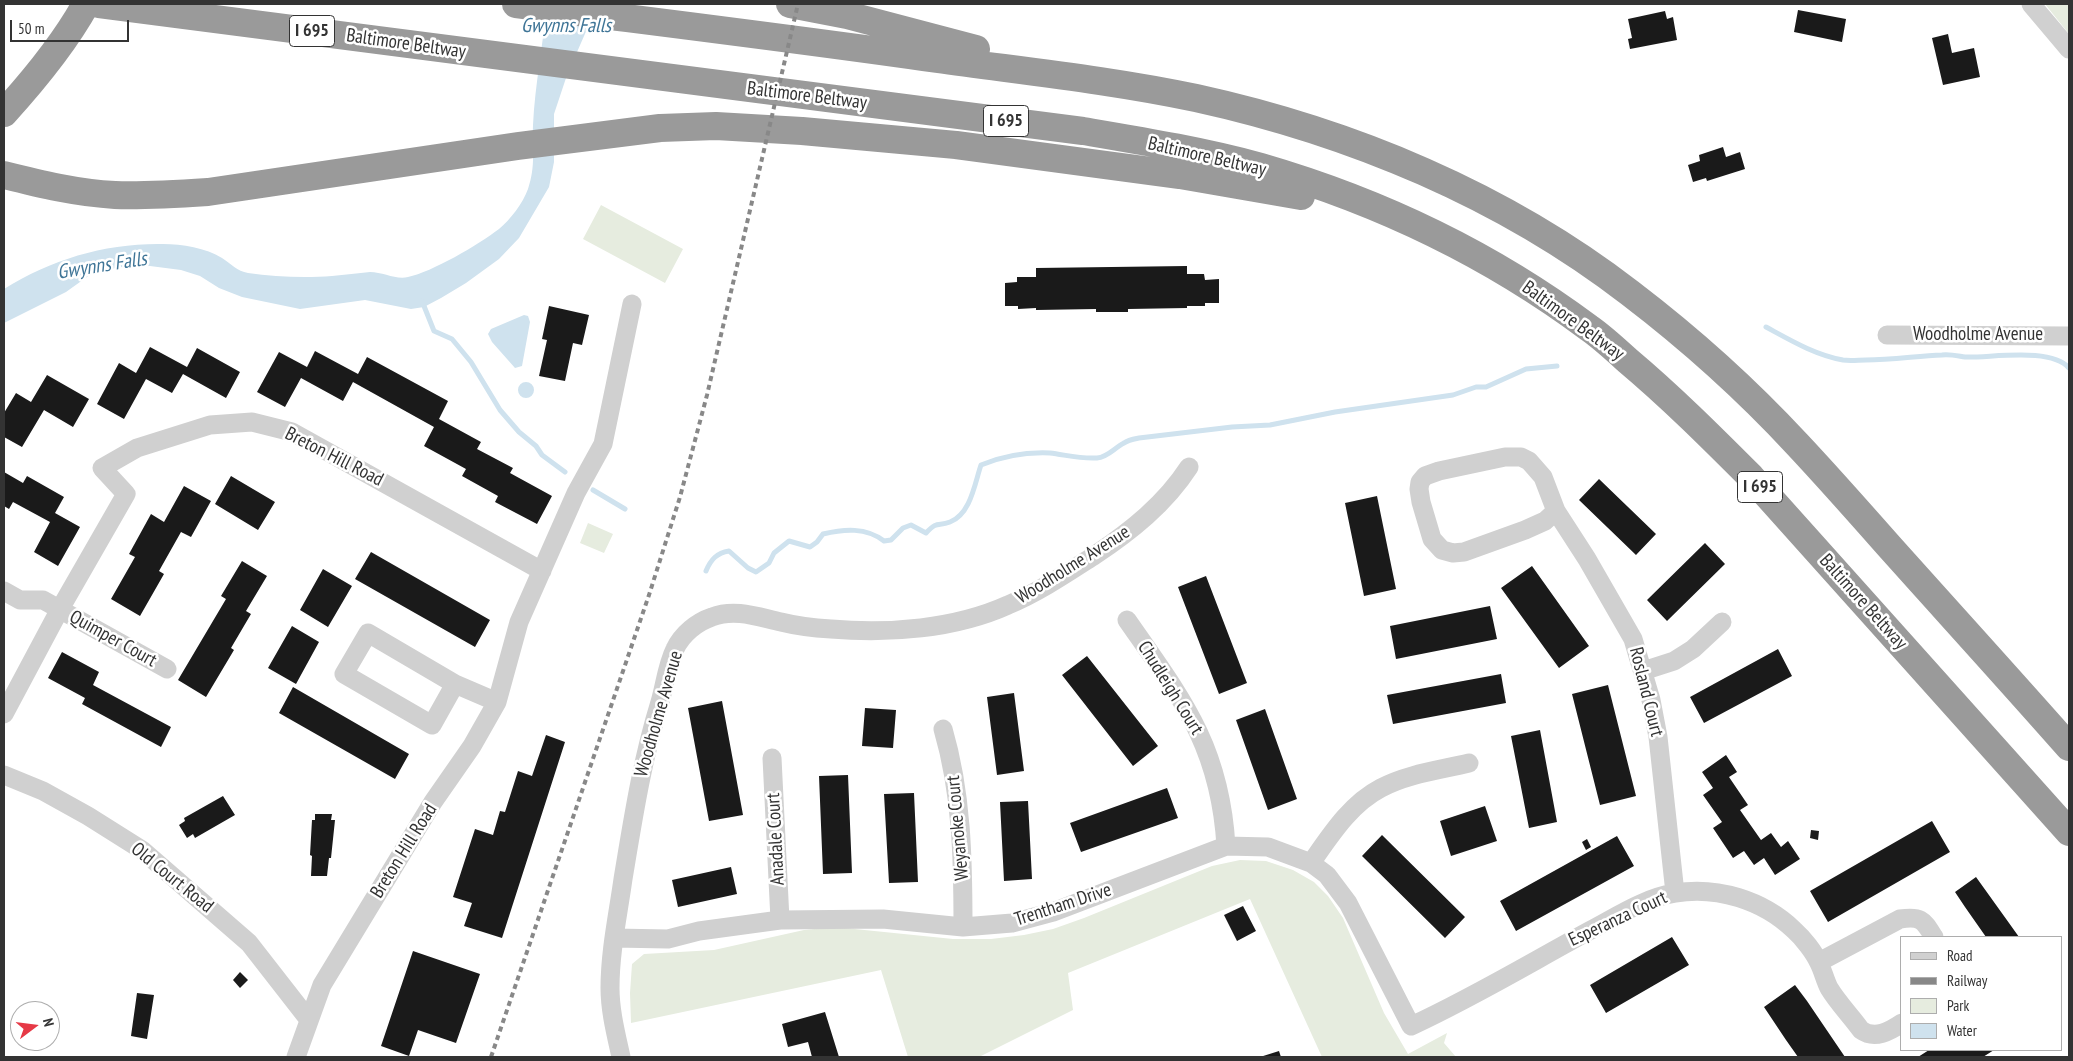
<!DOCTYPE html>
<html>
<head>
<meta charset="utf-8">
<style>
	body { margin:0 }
	#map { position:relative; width:2073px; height:1061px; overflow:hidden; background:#fff; font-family:"PT Sans Narrow",sans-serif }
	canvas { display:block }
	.frame { position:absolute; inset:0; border:5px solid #333; pointer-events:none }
	.legend { position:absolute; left:1900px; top:936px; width:162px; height:115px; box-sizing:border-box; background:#fff; border:1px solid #adadad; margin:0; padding:6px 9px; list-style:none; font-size:15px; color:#333 }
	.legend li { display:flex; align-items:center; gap:10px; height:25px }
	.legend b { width:25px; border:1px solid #adadad }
	.north { position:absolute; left:10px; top:1001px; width:50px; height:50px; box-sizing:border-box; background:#fff; border:1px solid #adadad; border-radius:50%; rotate:75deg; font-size:14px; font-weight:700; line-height:20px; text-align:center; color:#333 }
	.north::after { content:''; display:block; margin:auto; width:18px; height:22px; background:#e63946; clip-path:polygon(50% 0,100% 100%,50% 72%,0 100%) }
	.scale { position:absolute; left:10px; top:20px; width:119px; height:22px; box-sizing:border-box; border:2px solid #333; border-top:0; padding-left:6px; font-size:15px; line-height:18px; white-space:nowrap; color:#333; -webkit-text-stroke:4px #fff; paint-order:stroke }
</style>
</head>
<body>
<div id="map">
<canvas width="2073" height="1061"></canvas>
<div class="frame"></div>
<ul class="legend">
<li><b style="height:6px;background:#d0d0d0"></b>Road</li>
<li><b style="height:6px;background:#888"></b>Railway</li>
<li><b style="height:14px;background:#e6ecdf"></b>Park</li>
<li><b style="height:14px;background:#cfe2ee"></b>Water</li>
</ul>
<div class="north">N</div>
<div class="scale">50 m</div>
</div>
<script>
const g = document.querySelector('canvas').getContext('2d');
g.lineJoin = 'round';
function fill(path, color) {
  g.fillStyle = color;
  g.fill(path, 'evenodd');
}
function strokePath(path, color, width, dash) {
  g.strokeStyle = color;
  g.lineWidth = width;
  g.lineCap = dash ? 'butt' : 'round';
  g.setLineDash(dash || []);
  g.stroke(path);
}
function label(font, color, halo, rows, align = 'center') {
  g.font = font + ' "PT Sans Narrow",sans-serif';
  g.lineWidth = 5;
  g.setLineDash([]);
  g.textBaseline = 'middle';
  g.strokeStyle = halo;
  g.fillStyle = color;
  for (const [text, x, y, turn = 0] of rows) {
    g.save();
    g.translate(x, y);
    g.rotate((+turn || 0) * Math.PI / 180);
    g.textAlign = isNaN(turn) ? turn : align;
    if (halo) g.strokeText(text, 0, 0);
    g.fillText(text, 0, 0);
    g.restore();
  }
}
fill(new Path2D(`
	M2045,4H2069V34Z
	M601,205L683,249L665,283L583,239Z
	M588,523L613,534L604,553L580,543Z
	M1240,860L1266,861L1293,870L1314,882L1328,896L1343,918L1384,1013L1408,1054L1447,1033L1444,1043L1456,1057H1322L1250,899L1068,973L1073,1010L979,1057H908L881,970L631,1023L630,993L632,964L644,954L714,950L804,930L835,927L953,939H991L1024,935L1053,929L1084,918L1212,866Z`), '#e6ecdf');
fill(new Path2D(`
	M547,4H598L567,75L554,114V162L549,187L519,238L499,259L466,283L441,298L424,307L411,309L365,300L300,309L242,297L219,288L200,276L181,270L150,266L122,267L94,272L66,292L4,323V289C52,259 106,243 163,244C182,244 206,248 222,258C231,264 237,271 248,273C275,277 306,278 332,276C345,275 358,273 370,272C383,272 396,280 408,277C432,272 478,245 499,229C510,220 523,203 528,189C536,165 532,150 533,125C535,85 543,44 547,4Z
	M524,315L528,316L530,322L522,366L515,368L492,342L488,334L491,329Z
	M518 390a8 8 0 1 1 16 0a8 8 0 1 1-16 0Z`), '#cfe2ee');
strokePath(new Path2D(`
	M422,301L434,331L452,339L471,362L500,410L519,432L536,446L542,455L565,472
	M1766,327C1790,340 1815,355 1843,360C1850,361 1859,360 1866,360C1892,360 1917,356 1942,355C1950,354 1958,356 1965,357C1991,358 2051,347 2069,368
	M593,490L625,509
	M706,571C711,559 717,553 729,551L748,568L756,572L769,563L774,553L789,541L810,547L817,542L823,534C844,529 866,527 884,541L891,540L903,528L911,525L926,533C938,520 938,527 950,522C971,514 975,482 981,465C1003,456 1027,452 1050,453C1066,455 1080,459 1097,458C1108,457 1114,448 1124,443C1128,440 1134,439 1139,438L1232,427L1270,425L1335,412L1453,395L1476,387H1486L1526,369L1557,366`), '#cfe2ee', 5);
fill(new Path2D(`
	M1798,10L1846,19L1842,42L1794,32Z
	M1665,11L1667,19L1673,17L1677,40L1630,49L1628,39L1632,38L1628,19Z
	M1948,34L1952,53L1974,48L1980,77L1943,85L1932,38Z
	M1723,147L1726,157L1740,152L1745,169L1707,181L1706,178L1693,182L1688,165L1700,161L1699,155Z
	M1187,266V274H1204L1205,280L1219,279V303H1205V306H1187V308L1128,309V312H1096V309L1036,310V308L1018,309V306H1005V283L1017,282V277H1036V268Z
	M549,306L589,315L582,345L573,343L565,381L539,376L547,340L542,339Z
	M150,347L187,367L197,348L240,372L226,398L183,374L172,393L146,379L124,419L97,404L119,363L136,373Z
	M315,351L358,374L367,357L448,401L439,419L481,442L477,449L513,468L510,473L552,496L537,524L495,502L498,496L462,476L466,469L424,446L434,427L353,382L343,401L301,378L285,407L257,392L279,352L307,367Z
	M47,375L89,399L73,427L44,410L22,447L4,437V413L16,393L31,402Z
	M4,472L23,483L27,476L64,497L55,513L80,527L58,566L34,552L50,522L13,502L9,509L4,506Z
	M231,476L275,502L258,530L215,504Z
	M1599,479L1656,534L1636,555L1579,500Z
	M184,486L211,501L191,537L181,532L159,571L164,574L140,616L111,599L135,557L129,554L151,514L164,522Z
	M1377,496L1396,589L1364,596L1345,503Z
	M1705,543L1725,564L1667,621L1647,600Z
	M371,552L490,620L475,647L355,579Z
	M242,561L267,576L246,611L251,614L231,648L234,650L206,697L178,680L226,599L221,596Z
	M1532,566L1589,646L1559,668L1501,588Z
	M323,569L352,586L328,627L300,610Z
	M1206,576L1247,683L1219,694L1178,587Z
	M1490,606L1497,639L1396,659L1390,626Z
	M292,626L319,642L296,684L268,668Z
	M1778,649L1792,676L1704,723L1690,697Z
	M62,652L99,672L93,685L171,727L161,747L82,704L85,698L48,678Z
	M1087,656L1158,746L1133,766L1062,675Z
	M1501,674L1506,703L1393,724L1387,695Z
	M1608,685L1636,796L1600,805L1572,694Z
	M293,687L409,754L395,779L279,713Z
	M1014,693L1024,771L997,775L987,697Z
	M722,701L743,815L709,821L688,708Z
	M865,708L896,710L893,748L862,746Z
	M1265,709L1297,799L1268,810L1236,720Z
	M1540,730L1557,822L1529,828L1511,736Z
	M546,735L565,742L502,938L464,926L472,903L453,897L475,829L493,835L500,811L505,812L518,771L532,776Z
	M1726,755L1737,772L1729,777L1748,805L1740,810L1761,840L1771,833L1781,847L1788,841L1800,859L1775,875L1764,858L1754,865L1744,851L1733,858L1713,828L1722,822L1703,795L1713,788L1702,772Z
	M848,775L852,873L823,874L819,776Z
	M1167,788L1178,818L1081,852L1070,823Z
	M914,793L918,882L889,883L884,794Z
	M223,796L235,815L195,838L193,834L187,838L179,825L185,821L184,818Z
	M1028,801L1032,879L1004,881L1000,802Z
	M1485,806L1497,841L1451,856L1440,821Z
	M315,814H332L331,820H335L331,858H329L327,876H311L312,856L310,855L312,820H315Z
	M1932,821L1950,852L1828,922L1810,891Z
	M1811,830L1819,831L1818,840L1810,838Z
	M1382,835L1465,917L1445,938L1362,856Z
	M1617,836L1634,866L1516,931L1500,901Z
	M1587,839L1591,847L1586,850L1582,842Z
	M731,867L737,894L678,907L672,880Z
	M1976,877L2009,923L2019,937H1986L1965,907L1955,892Z
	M1243,906L1256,931L1237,941L1224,915Z
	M1672,937L1689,965L1606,1013L1590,985Z
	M413,951L480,974L456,1043L418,1030L409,1056L381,1046Z
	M240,972L248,980L240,988L233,980Z
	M1795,985L1807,1001L1845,1057H1798L1786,1040L1764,1007Z
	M137,993L154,995L147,1039L131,1036Z
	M825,1012L839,1057H812L808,1042L788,1047L782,1024Z
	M1929,1050H1994L1983,1057H1918Z
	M1279,1051L1281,1057H1260Z`), '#1a1a1a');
strokePath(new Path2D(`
	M2031,4L2069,49
	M1887,335L2069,336
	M1556,511L1543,477L1529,461L1521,457H1505L1439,471L1425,476L1420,482L1419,489L1421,502L1432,539L1442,550L1453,553L1464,552L1525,530L1545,521L1556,511L1587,559L1633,639L1651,700L1658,737L1675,893
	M4,591L20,600H43L167,669
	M1127,620C1182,699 1220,746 1226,846
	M1643,671L1674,661L1693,649L1722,622
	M455,684L432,725L344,674L368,633L455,684L497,702
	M4,714L60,609L126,494L102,468L137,448L210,425L252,422L292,432L542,571
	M943,729C962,794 963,860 963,927
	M772,758L780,920
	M4,775L43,791L88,816L142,850L249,943L309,1020
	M1311,863C1330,836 1350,804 1381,788C1407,774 1440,770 1469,763
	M614,938L668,939L699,931L780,920L883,919L963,927L1012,923L1053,912L1226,846L1268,847L1311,863L1327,875L1348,903L1411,1026C1472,998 1530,963 1589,931C1616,917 1644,898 1675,893C1717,886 1763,900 1794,930C1803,938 1814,952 1819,963C1823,971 1825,980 1829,988C1838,1003 1851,1016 1861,1030C1875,1040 1890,1031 1902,1023
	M1819,962L1900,919C1922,916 1923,920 1934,937
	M296,1057L322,985L433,802L472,746L497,702L519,622L576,493L603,444L632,304
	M621,1057C616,1034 610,1011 610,988C610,951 618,915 623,879C633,819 642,760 660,702C665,685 667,665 675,649C682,634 697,622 712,617C735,608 758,617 781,622C797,626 814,628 831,629C888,634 955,629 1008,605C1039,592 1067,573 1095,555C1131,531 1165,504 1189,467`), '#d0d0d0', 19);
strokePath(new Path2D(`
	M99,4L1083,131C1142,141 1203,151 1261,167C1378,201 1491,255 1589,328C1602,337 1615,349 1627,360C1671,397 1711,437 1751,477L2069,832
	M516,4C656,22 797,39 937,59C1023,71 1111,80 1196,98C1351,132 1503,195 1630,293C1689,338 1746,389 1797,444C1828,477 1858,511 1888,545C1948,612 2009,679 2069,747
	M790,4L847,15L976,49
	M4,113C34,80 64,44 86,4
	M4,175C40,184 77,193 115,195C146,196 177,194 208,192L518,146L660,128L716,126L802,131L956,145L1180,175L1301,196`), '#9a9a9a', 28);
strokePath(new Path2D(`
	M491,1057L649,595L680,497L707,395L798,4`), '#888', 4, [5, 4]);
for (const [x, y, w] of [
	[312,31,45],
	[1006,121,45],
	[1760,487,45]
]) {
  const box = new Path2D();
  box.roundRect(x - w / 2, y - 15.5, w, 31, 4);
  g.fillStyle = '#fff';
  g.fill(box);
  strokePath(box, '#333', 1);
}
label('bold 18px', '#333', null, [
	["I 695",312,31],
	["I 695",1006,121],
	["I 695",1760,487]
]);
label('19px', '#333', '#fff', [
	["Baltimore Beltway",406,44,8],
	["Baltimore Beltway",807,96,7],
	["Baltimore Beltway",1207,157,13],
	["Baltimore Beltway",1573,321,36],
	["Woodholme Avenue",1978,335],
	["Breton Hill Road",334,457,27],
	["Woodholme Avenue",1073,565,-32],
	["Baltimore Beltway",1863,602,48],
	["Quimper Court",113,639,29],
	["Chudleigh Court",1170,688,58],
	["Rosland Court",1646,692,76],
	["Woodholme Avenue",659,714,-74],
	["Weyanoke Court",958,828,-95],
	["Anadale Court",776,839,-93],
	["Breton Hill Road",404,851,-58],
	["Old Court Road",172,878,39],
	["Trentham Drive",1063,905,-18],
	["Esperanza Court",1618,919,-25]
]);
label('italic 20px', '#3f7597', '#fff', [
	["Gwynns Falls",566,26],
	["Gwynns Falls",102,266,-9]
]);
</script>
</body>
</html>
